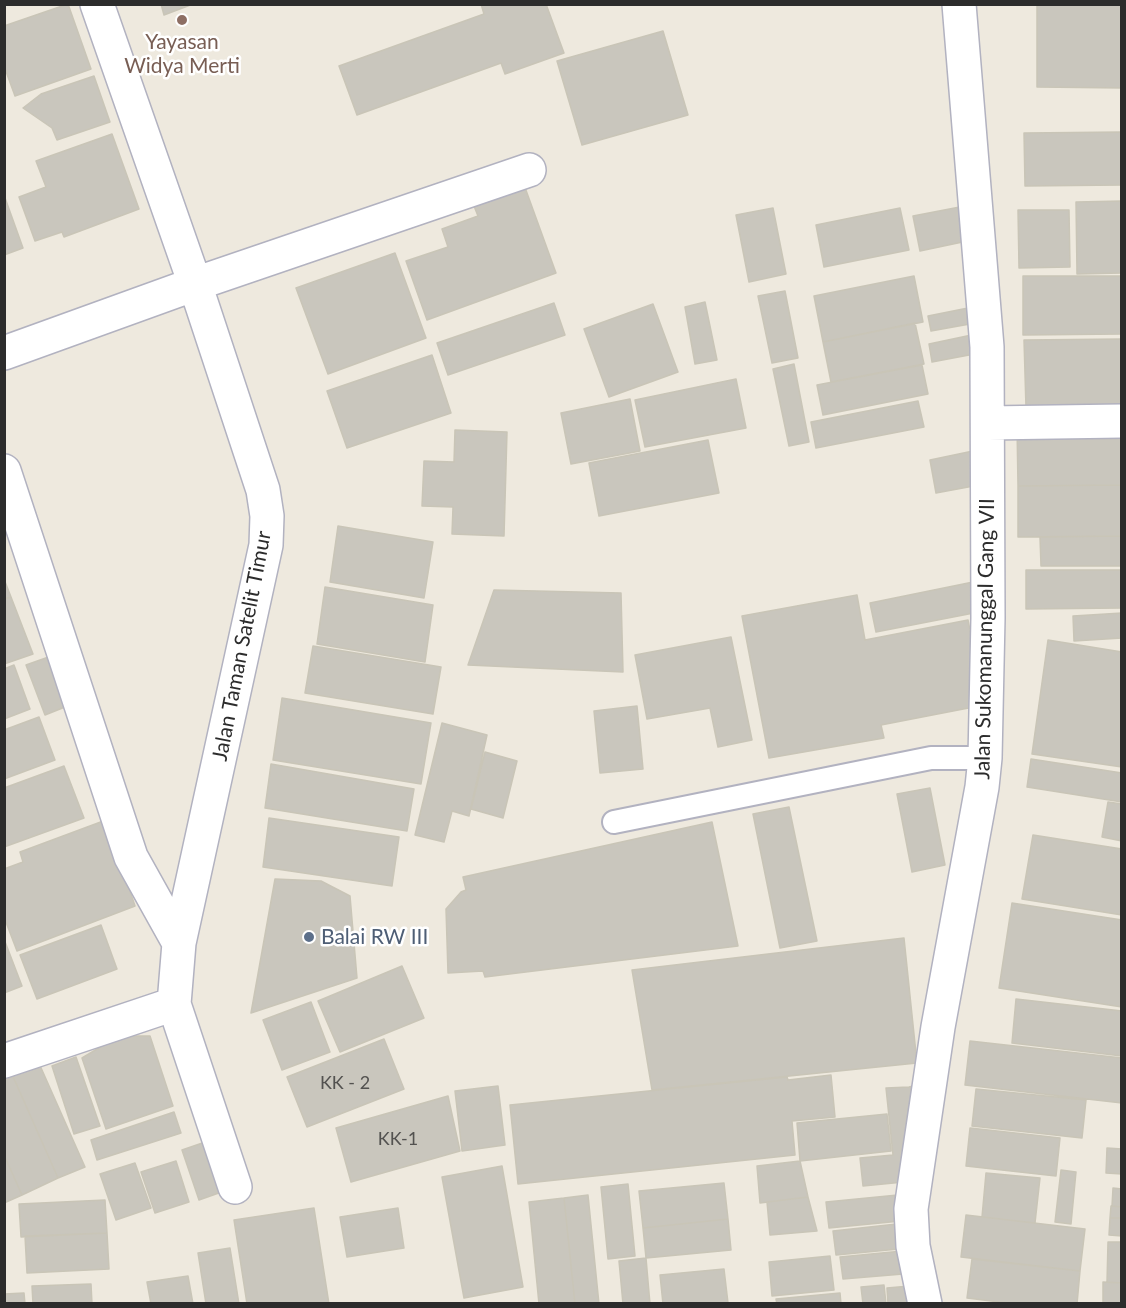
<!DOCTYPE html>
<html>
<head>
<meta charset="utf-8">
<style>
	body { margin:0 }
	#map { position:relative; width:1126px; height:1308px; overflow:hidden; background:#eee9de; font-family:Lato,sans-serif }
	canvas { display:block }
	.frame { position:absolute; inset:0; border:6px solid #2c2c2c; pointer-events:none }
</style>
</head>
<body>
<div id="map">
<canvas width="1126" height="1308"></canvas>
<div class="frame"></div>
</div>
<script>
const g = document.querySelector('canvas').getContext('2d');
g.lineJoin = 'round';
function fill(path, color) {
  g.fillStyle = color;
  g.fill(path, 'evenodd');
}
function strokePath(path, color, width, dash) {
  g.strokeStyle = color;
  g.lineWidth = width;
  g.lineCap = dash ? 'butt' : 'round';
  g.setLineDash(dash || []);
  g.stroke(path);
}
function label(font, color, halo, rows, align = 'center') {
  g.font = font + ' Lato,sans-serif';
  g.lineWidth = 5;
  g.setLineDash([]);
  g.textBaseline = 'middle';
  g.strokeStyle = halo;
  g.fillStyle = color;
  for (const [text, x, y, turn = 0] of rows) {
    g.save();
    g.translate(x, y);
    g.rotate((+turn || 0) * Math.PI / 180);
    g.textAlign = isNaN(turn) ? turn : align;
    if (halo) g.strokeText(text, 0, 0);
    g.fillText(text, 0, 0);
    g.restore();
  }
}
const building = new Path2D(`
	M68,4L91,69L15,96L4,66V26Z
	M161,4H193L164,15Z
	M481,4H546L564,53L505,74L501,63L357,115L339,66L484,14Z
	M1037,4H1122V88L1037,87Z
	M663,31L688,115L582,145L557,61Z
	M94,76L110,122L57,140L52,128L23,108L41,94Z
	M1122,132V185L1025,186L1024,133Z
	M112,134L139,209L64,237L62,232L35,241L19,197L46,187L36,161Z
	M523,182L556,273L427,320L406,261L448,247L442,229L478,216L472,201Z
	M4,195L23,248L4,255Z
	M1122,201V273L1077,274L1076,202Z
	M965,206L972,240L920,251L913,216Z
	M773,208L786,274L749,282L736,215Z
	M900,208L909,250L824,267L816,225Z
	M1018,210H1069L1070,267L1019,268Z
	M395,253L426,338L328,374L296,288Z
	M914,276L923,322L823,342L814,296Z
	M1023,276H1122V334L1023,335Z
	M785,291L798,358L772,363L758,296Z
	M705,302L717,360L695,364L685,307Z
	M554,303L565,335L448,375L437,343Z
	M653,304L678,372L609,397L584,329Z
	M978,306L981,322L931,331L928,316Z
	M915,323L924,364L831,382L823,342Z
	M981,333L985,352L932,362L929,344Z
	M1122,339V407L1026,408L1024,340Z
	M432,355L451,413L347,448L327,391Z
	M794,364L809,442L789,446L773,369Z
	M922,365L928,394L823,415L817,385Z
	M736,379L746,428L645,447L635,400Z
	M630,399L640,451L571,464L561,413Z
	M918,401L924,427L816,448L811,422Z
	M1122,425V485L1018,486L1017,426Z
	M455,430L507,432L504,536L452,534L453,507L422,506L424,461L454,462Z
	M708,440L719,493L599,516L589,463Z
	M973,451L979,485L936,493L930,460Z
	M1122,485V536L1018,537V486Z
	M338,526L433,542L424,598L330,582Z
	M1122,536V566H1041L1040,537Z
	M1026,570H1122V608L1026,609Z
	M4,579L11,597L4,599Z
	M978,581L984,611L876,632L870,603Z
	M325,587L433,605L425,662L317,644Z
	M494,590L621,593L623,672L468,665Z
	M857,595L865,640L968,620L984,705L881,725L884,738L769,758L742,616Z
	M11,597L33,654L4,664V599Z
	M1122,613V638L1074,641L1073,616Z
	M731,637L752,740L718,747L710,708L647,719L635,655Z
	M1048,640L1122,652V767L1032,754Z
	M313,646L441,667L433,714L305,693Z
	M57,654L75,703L45,715L26,665Z
	M14,665L30,709L4,719V669Z
	M282,698L431,723L421,784L273,760Z
	M637,706L643,769L600,773L594,711Z
	M39,717L55,760L4,779V730Z
	M442,723L487,735L469,816L452,811L444,842L415,835Z
	M485,752L517,761L503,818L471,809Z
	M1031,759L1122,773V802L1027,787Z
	M271,764L414,789L407,831L265,808Z
	M64,766L84,818L4,847V788Z
	M930,788L945,865L912,872L897,794Z
	M1108,802L1122,804V841L1102,837Z
	M789,807L817,941L780,948L753,814Z
	M269,818L399,837L392,886L263,867Z
	M106,820L135,906L17,951L4,917V869L23,862L20,852Z
	M712,822L738,946L485,977L483,971L448,973L446,909L461,892L466,890L463,877Z
	M1033,835L1122,849V915L1022,899Z
	M275,879L321,881L350,896L357,978L251,1013Z
	M1012,903L1122,920V1007L999,988Z
	M101,925L117,969L37,999L20,955Z
	M904,938L917,1063L652,1090L632,970Z
	M4,939L22,986L4,993Z
	M402,966L424,1018L340,1052L318,1001Z
	M1016,999L1122,1011V1056L1012,1043Z
	M311,1002L330,1052L282,1070L263,1020Z
	M119,1036H150L173,1106L106,1129L82,1058Z
	M384,1039L404,1089L307,1127L287,1077Z
	M970,1041L1122,1058V1103L965,1085Z
	M76,1057L100,1126L74,1134L52,1066Z
	M38,1061L85,1167L58,1178L11,1072Z
	M11,1072L58,1178L22,1195L4,1155V1075Z
	M831,1075L835,1117L792,1121L795,1155L518,1184L510,1105L787,1077L788,1080Z
	M918,1085L914,1181L863,1186L860,1158L893,1155L886,1088L909,1087Z
	M498,1086L505,1145L462,1151L455,1091Z
	M976,1089L1086,1100L1082,1138L972,1126Z
	M448,1096L460,1151L351,1182L336,1128Z
	M174,1112L181,1133L97,1160L91,1140Z
	M887,1114L891,1151L800,1161L797,1123Z
	M970,1128L1060,1138L1056,1176L966,1166Z
	M214,1139L230,1189L199,1200L182,1150Z
	M1107,1148L1122,1149V1174L1106,1173Z
	M4,1155L22,1195L4,1203Z
	M176,1161L189,1202L155,1213L141,1172Z
	M800,1161L808,1197L760,1203L757,1166Z
	M135,1163L151,1208L116,1220L100,1174Z
	M502,1166L523,1287L464,1298L442,1177Z
	M1061,1170L1076,1172L1071,1224L1055,1222Z
	M986,1173L1040,1178L1035,1223L982,1217Z
	M724,1183L728,1219L643,1228L639,1191Z
	M628,1184L635,1256L608,1259L601,1187Z
	M1113,1188L1122,1189V1207L1112,1206Z
	M908,1194L911,1220L829,1228L826,1202Z
	M588,1195L599,1304H575L564,1198Z
	M808,1197L817,1231L770,1235L767,1202Z
	M564,1198L575,1304H539L529,1202Z
	M105,1200L107,1233L21,1237L19,1204Z
	M1111,1206L1122,1207V1218H1110Z
	M314,1208L329,1304H247L234,1220Z
	M398,1208L404,1248L347,1257L340,1217Z
	M966,1215L1085,1229L1080,1271L961,1257Z
	M1110,1218H1122V1236L1109,1235Z
	M728,1219L731,1250L646,1258L643,1228Z
	M906,1223L909,1248L836,1255L833,1231Z
	M107,1233L109,1269L27,1273L25,1236Z
	M1108,1242H1122V1283L1107,1282Z
	M230,1248L239,1304H206L198,1253Z
	M913,1250L915,1273L843,1279L840,1257Z
	M830,1256L834,1290L772,1296L769,1262Z
	M646,1258L650,1304H623L619,1261Z
	M972,1259L1080,1271L1077,1304H1015L967,1298Z
	M724,1269L728,1303L663,1304L660,1275Z
	M188,1276L193,1304H151L147,1282Z
	M1103,1282L1122,1283V1304H1103Z
	M91,1284L92,1304H33L32,1286Z
	M884,1285L886,1304H863L861,1287Z
	M921,1285L923,1304H888L887,1288Z
	M24,1293L25,1304H4V1294Z
	M840,1293L841,1304H777L776,1299Z`);
fill(building, '#c9c6bd');
strokePath(building, '#c9c5b7', 1.5);
const lane = new Path2D(`
	M614,822L931,758H985`);
const street = new Path2D(`
	M97,4L195,284L263,490L267,516L266,545L179,943L174,1004L235,1187
	M4,353L195,284L529,170
	M988,423L1122,421
	M4,471L131,857L179,943
	M4,1061L174,1004
	M925,1304L913,1246L911,1209L938,1027L982,787L985,758L988,618L987,347L959,4`);
strokePath(lane, '#b2b2c0', 26);
strokePath(street, '#b2b2c0', 36);
strokePath(lane, '#fff', 22);
strokePath(street, '#fff', 33);
for (const [x, y, r, color] of [
	[182,20,6,"#8d6e63"],
	[309,937,6,"#5c6f8a"]
]) {
  const dot = new Path2D();
  dot.arc(x, y, r, 0, 2 * Math.PI);
  g.fillStyle = color;
  g.fill(dot);
  strokePath(dot, '#fff', 2);
}
label('18px', '#535250', null, [
	["KK - 2",345,1083],
	["KK-1",398,1139]
]);
label('21px', '#785e54', '#fff', [
	["Yayasan",182,42],
	["Widya Merti",182,66]
]);
label('21px', '#2c2c2c', '#fff', [
	["Jalan Sukomanunggal Gang VII",985,639,-89],
	["Jalan Taman Satelit Timur",242,646,-79]
]);
label('21px', '#4e5e75', '#fff', [
	["Balai RW III",321,937]
], 'left');
</script>
</body>
</html>
